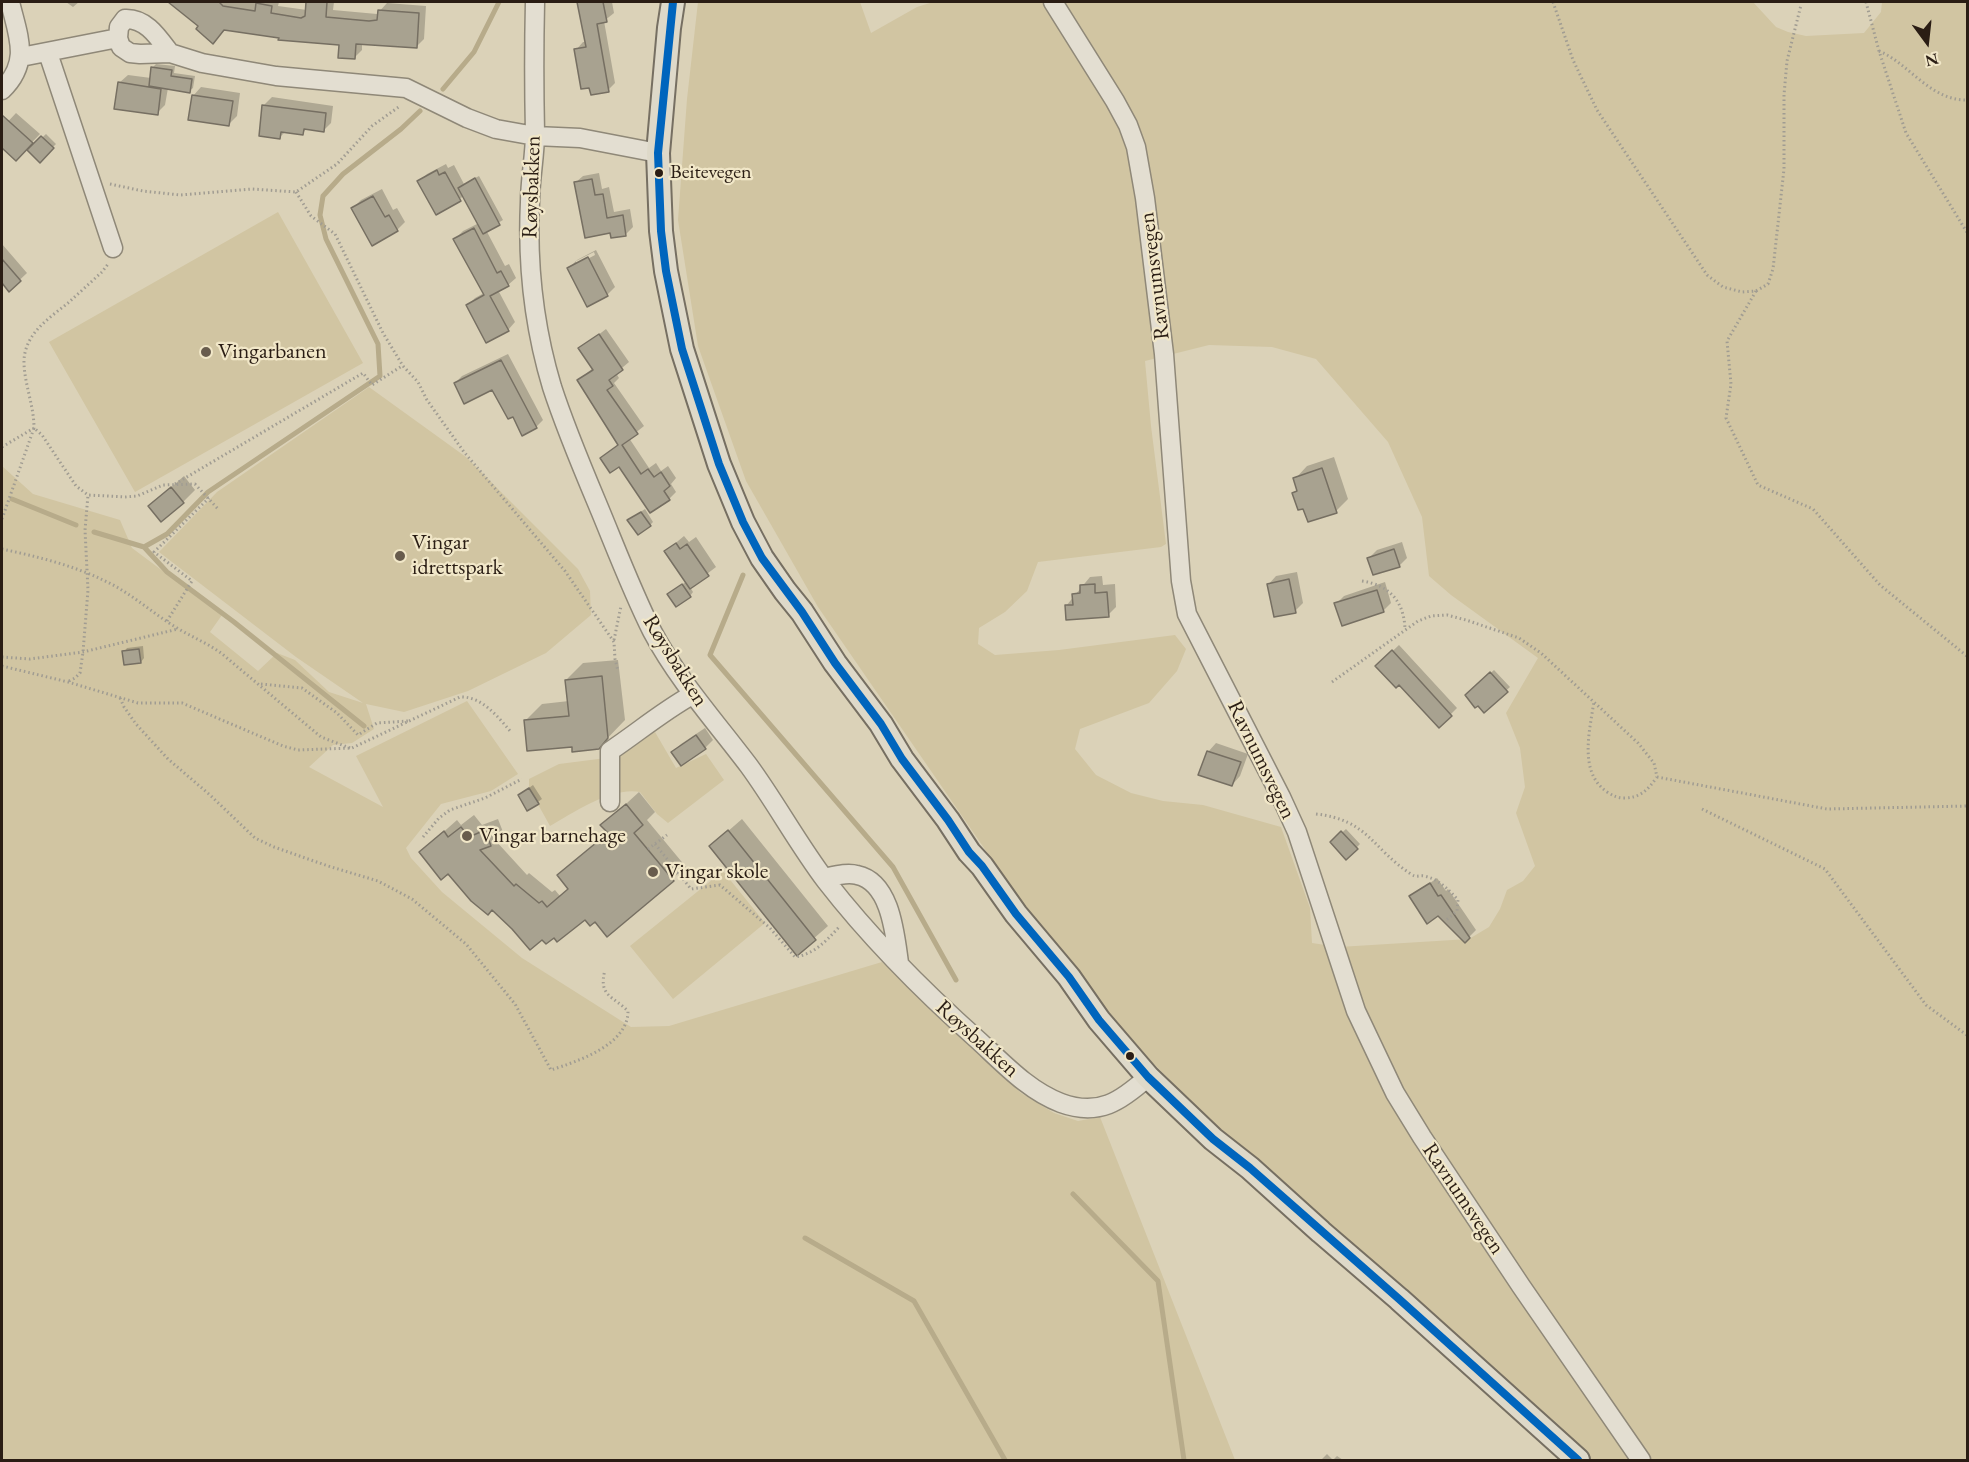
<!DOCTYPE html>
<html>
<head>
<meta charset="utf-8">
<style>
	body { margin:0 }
	#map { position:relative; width:1969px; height:1462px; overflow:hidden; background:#dbd2b8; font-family:"EB Garamond",serif }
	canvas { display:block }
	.frame { position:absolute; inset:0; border:3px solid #2a1d14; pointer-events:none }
	.north { position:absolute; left:1897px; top:12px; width:60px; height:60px; -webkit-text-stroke:4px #f1e7c8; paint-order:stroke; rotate:165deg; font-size:16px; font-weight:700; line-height:24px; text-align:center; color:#2a1d14 }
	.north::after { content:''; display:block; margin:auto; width:21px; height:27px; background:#2a1d14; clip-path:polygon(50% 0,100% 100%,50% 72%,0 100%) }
</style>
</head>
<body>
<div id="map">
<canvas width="1969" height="1462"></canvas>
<div class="frame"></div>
<div class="north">N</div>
</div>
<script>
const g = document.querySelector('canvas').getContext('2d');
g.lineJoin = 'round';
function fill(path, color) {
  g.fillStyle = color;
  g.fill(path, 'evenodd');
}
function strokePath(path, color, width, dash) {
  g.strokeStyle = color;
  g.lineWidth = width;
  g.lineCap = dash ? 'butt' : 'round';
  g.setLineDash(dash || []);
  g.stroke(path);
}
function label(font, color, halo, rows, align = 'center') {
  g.font = font + ' "EB Garamond",serif';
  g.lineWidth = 4.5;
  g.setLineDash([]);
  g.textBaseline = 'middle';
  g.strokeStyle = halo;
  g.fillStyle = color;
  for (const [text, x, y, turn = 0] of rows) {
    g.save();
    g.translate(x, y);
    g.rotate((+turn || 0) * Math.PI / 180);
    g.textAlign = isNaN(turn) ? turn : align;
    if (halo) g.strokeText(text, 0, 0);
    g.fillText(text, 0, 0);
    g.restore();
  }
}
fill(new Path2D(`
	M698,2H860L871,33L917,7L933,2H1753L1776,27L1788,32L1806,36L1864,33L1881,12L1882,2H1967V1460H1590L1238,1148L1152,1062L1092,994L1013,890L818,607L746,481L698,346L678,220L687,99ZM1209,345L1272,347L1316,359L1388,442L1422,517L1429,576L1451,595L1538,658L1506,713L1520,748L1525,787L1516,813L1535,866L1523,881L1507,890L1500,909L1489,927L1469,939L1339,947L1312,943L1310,908L1281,827L1203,805L1163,801L1131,793L1096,775L1075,749L1080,729L1149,703L1177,671L1186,649L1175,635L1059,650L995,655L978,644L979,628L1005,612L1027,591L1038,562L1161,547L1166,544L1151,426L1145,361Z
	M278,212L363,363L135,492L49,342Z
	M369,387L466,457L578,569L590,591L591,615L546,653L468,691L404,712L366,704L374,729L352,743L333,745L309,767L383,807L356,756L467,701L518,774L491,791L441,804L406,848L411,858L442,892L522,958L631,1027L669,1026L882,962L1021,1093L1054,1113L1078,1121L1100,1117L1235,1460H2V466L33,494L120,520L132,548L222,615L210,632L258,671L277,653L295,660L329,692L363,703L296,657L159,552L217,492Z
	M655,732L676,768L706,754L724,780L668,823L657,814L640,792C611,787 575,812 550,826L529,788V779L559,764L614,757Z
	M723,871L765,923L673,999L630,946Z`), '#d1c5a2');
fill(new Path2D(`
	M66,2H79L73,7Z
	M171,2H279L278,6L307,10L308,2H334L333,10L377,14L387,3L426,6L424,39L416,47L362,43V50L354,58L341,43L225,29L221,34L200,26Z
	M579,2H612L614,13L604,21L615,83L608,90L576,50L583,42H587Z
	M156,64L175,66L174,73L195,76L193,88L189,91L168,88L165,105L157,113L119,83L128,75L151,78L153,67Z
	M201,87L240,93L237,116L229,124L193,96Z
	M272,97L333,106L331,123L323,131L307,128L303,133L286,131L279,138L264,105Z
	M16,113L40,134L16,159L2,145V128Z
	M46,134L56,144L40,160L29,150Z
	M446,164L448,168L454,165L464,184L479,176L503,220L486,230L505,266L509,264L516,278L508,285L498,290L515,322L508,330L468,305L475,298L484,293L455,239L463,231L479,223L464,196L436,213L419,182L427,174Z
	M599,173L602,189L609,187L614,212L630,209L633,227L626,234L612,237L611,232L575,183L583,176Z
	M382,189L393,210L397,208L405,222L397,230L353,208L361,200Z
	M2,244L27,273L9,290L2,282Z
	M596,250L615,287L607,295L569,268L577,260ZM594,252L595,255L576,265V261Z
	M606,329L629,362L616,373L619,378L614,383L644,426L629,438L649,468L656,463L661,471L668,466L676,478L671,484L676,492L669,499L619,465L602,458L619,444L578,380L593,368L580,349Z
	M508,354L543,420L536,427L513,415L493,388L455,383L462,376Z
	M1334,457L1348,499L1336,511L1304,507L1294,494L1298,489L1295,479L1307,466Z
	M184,476L195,490L183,502L150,506Z
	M645,509L653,522L650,525L633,517Z
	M684,536L689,542L696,537L716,567L690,587L693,592L690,596L669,594L687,581L666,551Z
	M1402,542L1407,558L1399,566L1369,558L1377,550Z
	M1297,572L1303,603L1295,611L1268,585L1276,576Z
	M1102,576L1103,585L1115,584L1116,607L1108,615L1066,606L1090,577Z
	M1385,582L1391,603L1383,611L1336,604L1344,596Z
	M1399,645L1457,708L1439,726L1399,683L1377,666Z
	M143,646L144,658L141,662L124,652L127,648Z
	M618,660L625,720L599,747L525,721L542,704L569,701L566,680L583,663Z
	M1494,670L1510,687L1484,711L1467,695Z
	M705,728L713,740L705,748L673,752L681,744Z
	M1216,743L1248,754L1240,776L1232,785L1208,752Z
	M533,785L542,799L528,809L519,795Z
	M639,792L655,812L647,820L686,867L607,934L595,920L585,918L554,936L513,928L449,872L421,852L457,820L461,825L474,815L482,825L498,819L503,832L495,840L527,875L529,873L552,892L555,890L560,896L569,888L559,876L609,832L603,825Z
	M742,819L828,926L797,953L711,846Z
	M1346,829L1360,844L1346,858L1332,842Z
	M1437,878L1446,891L1448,889L1476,930L1469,937L1411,897Z
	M1327,1454L1333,1460L1337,1456L1343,1460H1321Z`), '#0003');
strokePath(new Path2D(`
	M443,89L474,52L499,2
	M12,499L76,525
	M94,532L144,547L167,534L208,492L380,376L378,344L326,239L320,215L323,196L343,174L401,129L420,111
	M144,547L167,572L234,622L364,726
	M743,575L710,655L893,867L956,980
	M1073,1194L1158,1281L1184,1460
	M805,1238L914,1301L1005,1460`), '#b7ab8a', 5);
const building = new Path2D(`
	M168,2H219L223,6L255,11L256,3L272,6L271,13L301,18L305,16L306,2H327L326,17L369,21L377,20L378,10L419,13L417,48L356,44L355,59L338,58L339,45L278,40L279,38L224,30L213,44L196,29L198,26Z
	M577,2H603L607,22L597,24L609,92L591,95L589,88L581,89L574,49L586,47Z
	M151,67L172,70L171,76L192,79L190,93L149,86Z
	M118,82L161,89L158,115L114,109Z
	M192,95L233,101L229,126L188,120Z
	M262,105L326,113L324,132L304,129L303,135L281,132L280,139L259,136Z
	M2,115L33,143L16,161L2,148Z
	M41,136L54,148L40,163L27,150Z
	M437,170L439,175L445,172L461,201L436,215L417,181Z
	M475,178L500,225L483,234L458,188Z
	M592,179L595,195L603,194L607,218L623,215L626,236L611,238L610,233L585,238L574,182Z
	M373,196L385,217L389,215L398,231L372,246L351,208Z
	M474,228L497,273L501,271L509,286L490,296L509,331L486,343L466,305L484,295L453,239Z
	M588,257L608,296L587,307L567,268Z
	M2,259L21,281L9,292L2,283Z
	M599,334L623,370L609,380L613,386L607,390L638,434L622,445L641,474L648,469L654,477L661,472L670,486L664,491L670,500L650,513L619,467L610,473L600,458L618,445L577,380L593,370L578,348Z
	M501,360L537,428L522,436L513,417L508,419L492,390L464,404L454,383Z
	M1322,468L1337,513L1308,522L1303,509L1298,510L1292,493L1297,491L1293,478Z
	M171,487L184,503L161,522L148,506Z
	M641,512L651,526L638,535L627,520Z
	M676,543L680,549L687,544L709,576L690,589L664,551Z
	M1394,549L1400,567L1373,575L1367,558Z
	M1289,579L1296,613L1274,617L1267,584Z
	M682,584L691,597L676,607L667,594Z
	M1095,584V593L1107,592L1109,617L1066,620L1065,605H1073L1072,594L1080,593V585Z
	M1377,590L1384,612L1342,626L1334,603Z
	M139,649L141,663L124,665L122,651Z
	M1392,650L1452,716L1439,728L1399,685L1396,688L1375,666Z
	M1490,672L1508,692L1484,713L1478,706L1475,708L1465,695Z
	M602,676L608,738L599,749L572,752V747L527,751L524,720L569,716L565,680Z
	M696,735L706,749L681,766L671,752Z
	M1207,751L1241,762L1232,786L1198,775Z
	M529,788L539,804L527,811L518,795Z
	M626,804L643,825L634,833L674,881L607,937L595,922L590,926L585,920L557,942L554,938L546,944L542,940L530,950L512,929L492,910L488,915L471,901L448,874L441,880L419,852L444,831L448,837L461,827L469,837L485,830L491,846L480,850L514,886L516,884L539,903L542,901L547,907L568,889L557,875L608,833L600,825Z
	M728,830L816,940L797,956L709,846Z
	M1341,831L1358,849L1346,860L1330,842Z
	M1430,883L1438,896L1441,895L1470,938L1465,943L1438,916L1427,924L1409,896Z`);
fill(building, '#a8a290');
strokePath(building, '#766f62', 1.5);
const minor = new Path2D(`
	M535,2C534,45 534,89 535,133C535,156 530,179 530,202C527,265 534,327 552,387C565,427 581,465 597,503C615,546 631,589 652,631C678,680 715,721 749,766C776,803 798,844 826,881C871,939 924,992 979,1041C1004,1064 1029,1091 1061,1103C1099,1117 1121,1101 1148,1077
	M1053,2L1115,101L1128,125L1136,147L1145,198L1164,354L1181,581L1187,614L1281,797L1297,832L1356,1011L1395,1093L1422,1137L1521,1286L1641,1460
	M48,53L113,248
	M170,53C158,37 146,18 125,19L119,27L118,38L121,47L130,53L140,54L170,53L202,63L276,76L406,88L467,118L496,129L535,136L580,138L658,153
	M21,57L118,38
	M2,90C31,62 18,36 10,2
	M610,802V751C637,733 663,711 692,695
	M824,878C834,876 847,872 857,875C891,882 895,935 899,963`);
const major = new Path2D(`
	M673,2L669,28L658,153L661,231L666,271L682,349L719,464L743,522L762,558L785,591L802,612L835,663L881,724L902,759L948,820L969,852L982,866L1016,914L1069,977L1099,1020L1148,1077L1213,1139L1250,1168L1321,1232L1399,1299L1578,1460`);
strokePath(minor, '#8f8878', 21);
strokePath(major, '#766f62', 26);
strokePath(new Path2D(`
	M1553,2L1573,60L1597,110L1707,275L1723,287L1742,292L1756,291L1768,284L1773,269L1784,169V95L1787,61L1801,5
	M1866,2L1879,51L1906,133L1968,234
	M1879,51C1910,64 1930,101 1968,100
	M110,184L143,191L180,195L252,189L296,192L337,164L372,126L400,106
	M296,192L311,216L335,234L383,333L403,366L418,382L427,400L464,452L565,571L614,642L615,659L618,671
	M1756,291L1727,341L1731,384L1726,418L1758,485L1813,509L1880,585L1968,657
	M2,447L34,428C34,406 25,386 24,364C23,335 48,319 68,303C79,293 91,282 102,272L108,264
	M175,484L363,373L372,385L402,366
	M2,519L34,428L42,435L76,486L88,495L125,497L137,496L163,485L195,484L218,509
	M2,549C35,556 72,565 103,580C130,592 152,613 177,628C192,637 207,643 221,653L321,737L350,748
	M1362,581C1389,585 1404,601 1405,629
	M167,621L192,581L154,552L209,498
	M614,640L621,606
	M2,657L30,659L83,652L178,629
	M2,666L68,682L138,703H182L283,746L298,750L352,748L460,697C482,696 498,717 511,732
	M69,681L75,678L80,673L83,652L88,590L85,530L88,495
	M1332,682L1418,621L1431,616L1447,615L1466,620L1519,638L1541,653L1638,743L1654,763L1657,777C1648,790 1640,798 1624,798C1618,798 1613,796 1607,792C1578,772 1590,730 1594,701
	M261,684L302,688L337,713L358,735L377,723L408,721
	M120,698L124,707L136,724L168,759L210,795L255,838L274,847L328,866L378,881L412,899L466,944L515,1004L551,1070C578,1061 628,1045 628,1011C613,996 598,996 605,970
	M1657,777L1827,809L1968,806
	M1702,809L1825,869L1926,1005L1968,1036
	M1316,814C1369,820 1372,849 1411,874C1416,878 1419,875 1424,876C1439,879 1449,890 1458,900L1457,911L1445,921
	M423,837L439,818L450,810L485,798L522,779
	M655,844L691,889L720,885L770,928L795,957C815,954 827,940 840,926
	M648,849L667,835`), '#a09c92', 3, [1.5, 3]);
strokePath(minor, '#e3ded1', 18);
strokePath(major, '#ded9c9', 22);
strokePath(new Path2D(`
	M673,2L658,153L661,231L666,271L682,349L719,464L743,522L762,558L802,612L835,663L881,724L902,759L948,820L969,852L982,866L1016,914L1069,977L1099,1020L1148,1077L1213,1139L1250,1168L1399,1299L1578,1460`), '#0065bd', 8);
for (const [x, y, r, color] of [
	[659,173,5,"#2a1d14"],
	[206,352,6,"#685c4d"],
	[400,556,6,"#685c4d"],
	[467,836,6,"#685c4d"],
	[653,872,6,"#685c4d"],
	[1130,1056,5,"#2a1d14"]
]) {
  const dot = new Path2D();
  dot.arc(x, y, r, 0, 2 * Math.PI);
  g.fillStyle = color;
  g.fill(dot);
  strokePath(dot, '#f1e7c8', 2);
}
label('20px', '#2a1d14', '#f1e7c8', [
	["Beitevegen",670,173]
], 'left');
label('22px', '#2a1d14', '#f1e7c8', [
	["Røysbakken",532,187,-88],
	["Ravnumsvegen",1155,276,-97],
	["Røysbakken",675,661,58],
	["Ravnumsvegen",1261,760,64],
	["Røysbakken",977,1039,42],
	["Ravnumsvegen",1463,1199,56]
]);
label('22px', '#2a1d14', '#f1e7c8', [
	["Vingarbanen",218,352],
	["Vingar",412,543],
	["idrettspark",412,568],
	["Vingar barnehage",479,836],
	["Vingar skole",665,872]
], 'left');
</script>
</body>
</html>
